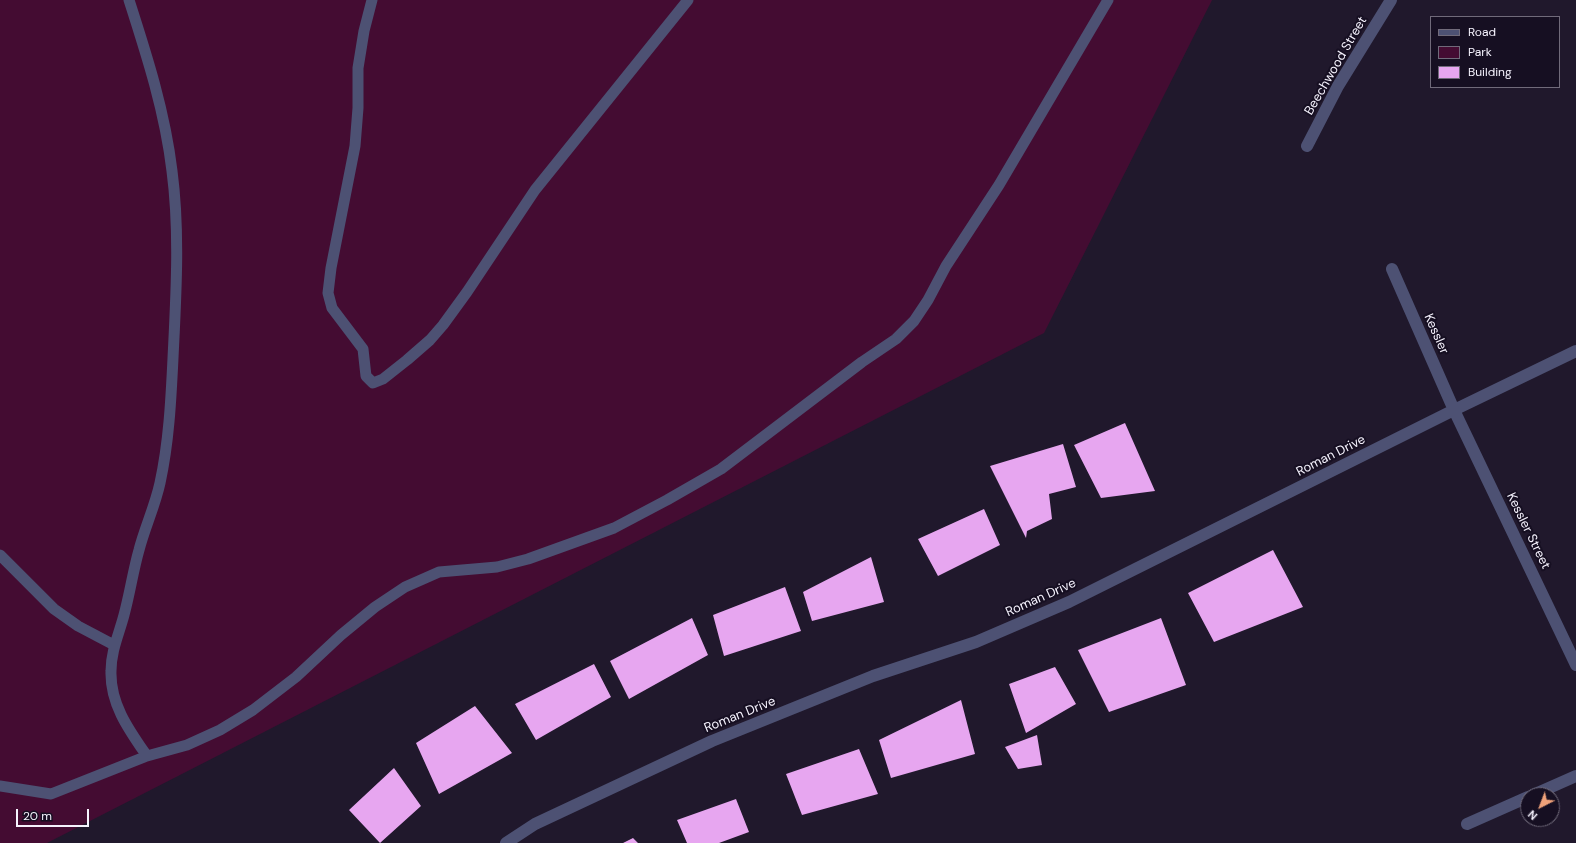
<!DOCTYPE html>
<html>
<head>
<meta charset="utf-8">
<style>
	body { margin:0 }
	#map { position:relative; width:1576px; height:843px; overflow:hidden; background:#20182c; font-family:"DM Sans",sans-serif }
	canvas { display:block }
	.legend { position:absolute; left:1430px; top:16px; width:130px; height:72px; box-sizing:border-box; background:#160f22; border:1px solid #706a7a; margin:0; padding:5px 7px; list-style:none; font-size:12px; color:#f6f3fe }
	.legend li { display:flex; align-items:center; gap:8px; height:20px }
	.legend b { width:20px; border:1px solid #706a7a }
	.north { position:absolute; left:1520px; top:787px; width:40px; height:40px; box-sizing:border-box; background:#160f22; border:1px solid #706a7a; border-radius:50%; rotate:222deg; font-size:11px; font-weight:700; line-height:16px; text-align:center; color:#f6f3fe }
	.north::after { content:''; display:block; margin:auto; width:14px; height:18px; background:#f0a27a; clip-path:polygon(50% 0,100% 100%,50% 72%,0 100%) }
	.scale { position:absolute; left:16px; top:809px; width:73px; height:18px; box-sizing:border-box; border:2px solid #f6f3fe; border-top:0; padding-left:5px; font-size:12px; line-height:14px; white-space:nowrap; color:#f6f3fe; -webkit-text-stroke:3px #160f22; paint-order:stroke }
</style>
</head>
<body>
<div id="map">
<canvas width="1576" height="843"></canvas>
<ul class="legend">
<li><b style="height:5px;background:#4d5173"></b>Road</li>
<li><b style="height:11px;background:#440c32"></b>Park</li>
<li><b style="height:11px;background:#e7a6f0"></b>Building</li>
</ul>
<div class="north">N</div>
<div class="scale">20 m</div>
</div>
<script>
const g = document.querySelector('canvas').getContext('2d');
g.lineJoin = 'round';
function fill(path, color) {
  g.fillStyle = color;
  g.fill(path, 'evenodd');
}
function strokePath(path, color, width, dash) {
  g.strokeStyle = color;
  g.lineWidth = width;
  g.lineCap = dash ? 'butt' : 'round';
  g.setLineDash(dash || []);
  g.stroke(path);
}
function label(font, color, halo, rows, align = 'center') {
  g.font = font + ' "DM Sans",sans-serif';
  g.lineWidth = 4;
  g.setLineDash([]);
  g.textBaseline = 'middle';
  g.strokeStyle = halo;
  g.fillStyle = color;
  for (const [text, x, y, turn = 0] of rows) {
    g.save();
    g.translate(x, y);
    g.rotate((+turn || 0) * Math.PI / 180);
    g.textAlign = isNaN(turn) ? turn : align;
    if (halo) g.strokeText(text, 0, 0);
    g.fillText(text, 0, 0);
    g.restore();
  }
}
fill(new Path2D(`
	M0,0H1212L1044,333L47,843H0Z`), '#440c32');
fill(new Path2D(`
	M1125,423L1155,491L1101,498L1074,445Z
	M1063,444L1076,487L1049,494L1052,519L1027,531L1026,538L990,466Z
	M984,509L1000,545L938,576L918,539Z
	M1273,550L1303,607L1214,642L1188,593Z
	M871,557L884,602L812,621L803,592Z
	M785,587L801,631L724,656L713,615Z
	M692,618L708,655L629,699L610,661Z
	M1161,618L1186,685L1109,712L1078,650Z
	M594,664L611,697L536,740L515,704Z
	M1055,667L1076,704L1026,733L1009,684Z
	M961,700L975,754L891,778L879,740Z
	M475,706L512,753L439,794L416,743Z
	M1037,735L1042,765L1018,769L1005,747Z
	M859,749L878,794L802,815L786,774Z
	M394,768L421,806L380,843L349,810Z
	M736,799L749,832L719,843H687L677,820Z
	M633,838L638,843H623Z`), '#e7a6f0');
strokePath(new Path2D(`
	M129,0C147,56 165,112 172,171C180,232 176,296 173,358C171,399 169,442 160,483C155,506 145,527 139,550C133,571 130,593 124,615C119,634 111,651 111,671C110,704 129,730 147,756
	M372,0L364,31L358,68V108L355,146L331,268L328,293L332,308L363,349L366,376L373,383L383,379L407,360L430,340L443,325L467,292L535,190L688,0
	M0,555L54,609L78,626L114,645
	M0,786L51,794L147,756L187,745L220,730L253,710L296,677L341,635L375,607L405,587L439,572L497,567L528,559L614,528L667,500L721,469L862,362L896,339L914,321L928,300L946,266L999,185L1108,0`), '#4d5173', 11);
strokePath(new Path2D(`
	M1307,146L1338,86L1391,0
	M1392,269L1454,410L1576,665
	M1533,795L1576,776
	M1467,824L1528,797
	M506,843L535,824L712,741L873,676L976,642L1069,602L1454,410L1576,351`), '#4d5173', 12);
label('13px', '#f6f3fe', '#160f22', [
	["Beechwood Street",1336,66,-60],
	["Kessler",1436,334,66],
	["Roman Drive",1331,456,-27],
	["Kessler Street",1528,531,64],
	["Roman Drive",1041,598,-24],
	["Roman Drive",740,715,-22]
]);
</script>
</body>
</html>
